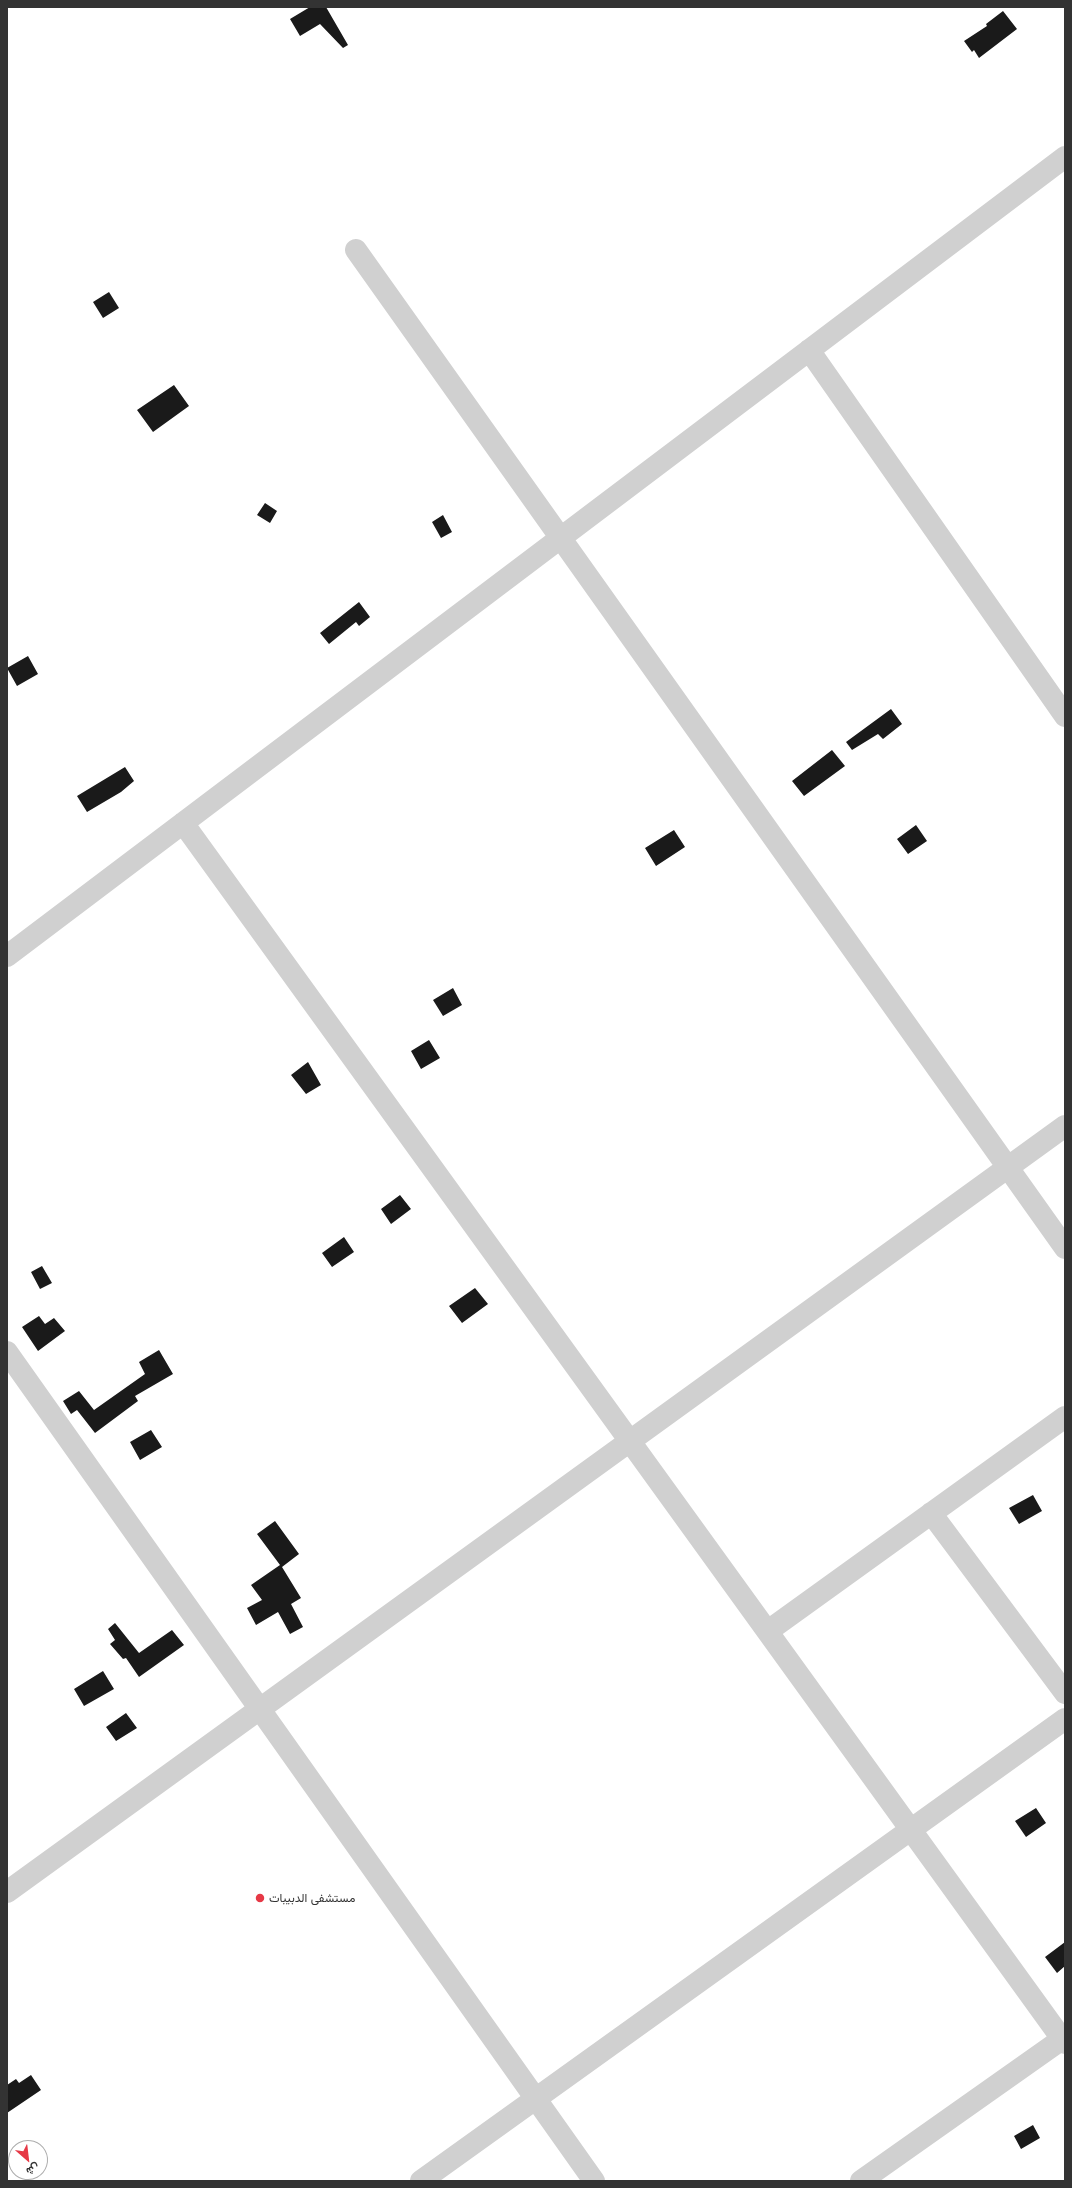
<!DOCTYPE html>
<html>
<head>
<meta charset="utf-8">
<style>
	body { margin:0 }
	#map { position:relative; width:1072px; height:2188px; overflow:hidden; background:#fff; font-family:Inter,Vazirmatn,sans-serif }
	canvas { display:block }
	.frame { position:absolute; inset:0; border:8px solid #333; pointer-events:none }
	.north { position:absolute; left:8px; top:2140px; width:40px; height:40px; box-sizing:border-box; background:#fff; border:1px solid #adadad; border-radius:50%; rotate:152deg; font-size:11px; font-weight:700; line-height:16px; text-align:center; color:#333 }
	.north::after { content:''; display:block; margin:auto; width:14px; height:18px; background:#e63946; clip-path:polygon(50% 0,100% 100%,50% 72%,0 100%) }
</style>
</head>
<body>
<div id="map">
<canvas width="1072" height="2188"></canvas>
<div class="frame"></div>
<div class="north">ش</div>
</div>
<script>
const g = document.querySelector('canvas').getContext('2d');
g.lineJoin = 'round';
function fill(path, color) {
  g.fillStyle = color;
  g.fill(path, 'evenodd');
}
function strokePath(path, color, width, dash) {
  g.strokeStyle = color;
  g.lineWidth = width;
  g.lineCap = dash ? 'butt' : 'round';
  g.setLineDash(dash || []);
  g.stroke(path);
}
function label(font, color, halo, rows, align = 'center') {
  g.font = font + ' Inter,Vazirmatn,sans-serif';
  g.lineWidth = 4;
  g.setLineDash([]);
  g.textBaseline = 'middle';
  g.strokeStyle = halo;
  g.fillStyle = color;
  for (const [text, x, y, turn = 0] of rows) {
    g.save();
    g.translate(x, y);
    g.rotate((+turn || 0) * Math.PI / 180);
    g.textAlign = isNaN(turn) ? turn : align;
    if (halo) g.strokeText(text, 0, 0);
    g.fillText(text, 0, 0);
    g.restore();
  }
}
fill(new Path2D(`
	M310,7H326L348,45L343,48L320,24L300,36L290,19Z
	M1003,11L1017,29L979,58L974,50L972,52L964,41L987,26L986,24Z
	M109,292L119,308L103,318L93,302Z
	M174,385L189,406L153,432L137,410Z
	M265,503L277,511L270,523L257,515Z
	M443,515L452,532L441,538L432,522Z
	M359,602L370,617L359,626L356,622L329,644L320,633Z
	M28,656L38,674L17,686L7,668Z
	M891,709L902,724L883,739L878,734L852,750L846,742Z
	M832,750L845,766L804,796L792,781Z
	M125,767L134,781L121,792L87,812L77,796Z
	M916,825L927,841L908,854L897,839Z
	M674,830L685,847L656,866L645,848Z
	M453,988L462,1005L443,1016L433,1000Z
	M429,1040L440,1058L421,1069L411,1051Z
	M308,1062L321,1085L306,1094L291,1075Z
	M400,1195L411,1209L391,1224L381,1209Z
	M344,1237L354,1252L332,1267L322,1253Z
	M42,1266L52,1283L40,1289L31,1272Z
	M475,1288L488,1304L462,1323L449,1306Z
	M39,1316L45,1324L54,1318L65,1331L38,1351L22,1327Z
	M159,1350L173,1374L135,1396L138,1401L95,1433L77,1410L71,1414L63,1401L79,1391L94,1410L145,1374L139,1362Z
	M151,1430L162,1447L140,1460L130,1442Z
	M1033,1495L1042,1511L1019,1524L1009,1508Z
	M275,1521L299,1554L282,1567L301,1598L291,1604L303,1627L290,1634L278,1612L256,1625L247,1608L262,1600L251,1585L280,1565L257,1534Z
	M115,1623L139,1653L172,1630L184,1645L139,1677L126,1658L123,1659L110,1644L115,1640L108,1629Z
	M103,1671L114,1689L84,1706L74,1689Z
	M126,1713L137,1728L116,1741L106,1727Z
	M1036,1808L1046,1823L1026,1837L1015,1821Z
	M1065,1942V1966L1057,1973L1045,1957Z
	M31,2075L41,2090L7,2113V2085L16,2079L19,2083Z
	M1033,2125L1040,2138L1021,2149L1014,2136Z`), '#1a1a1a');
strokePath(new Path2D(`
	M356,250L1065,1248
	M809,350L1065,716
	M183,823L1065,2043
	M7,956L1065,157
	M7,1352L594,2181
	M931,1513L1065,1693
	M768,1631L1065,1417
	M7,1892L1065,1126
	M421,2181L1065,1719
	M861,2181L1065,2037`), '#d0d0d0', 22);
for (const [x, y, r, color] of [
	[260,1898,5,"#e63946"]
]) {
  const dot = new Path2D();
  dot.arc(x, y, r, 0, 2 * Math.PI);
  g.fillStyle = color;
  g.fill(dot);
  strokePath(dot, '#fff', 1.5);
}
label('12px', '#333', '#fff', [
	["مستشفى الدبيبات",269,1898]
], 'left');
</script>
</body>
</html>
